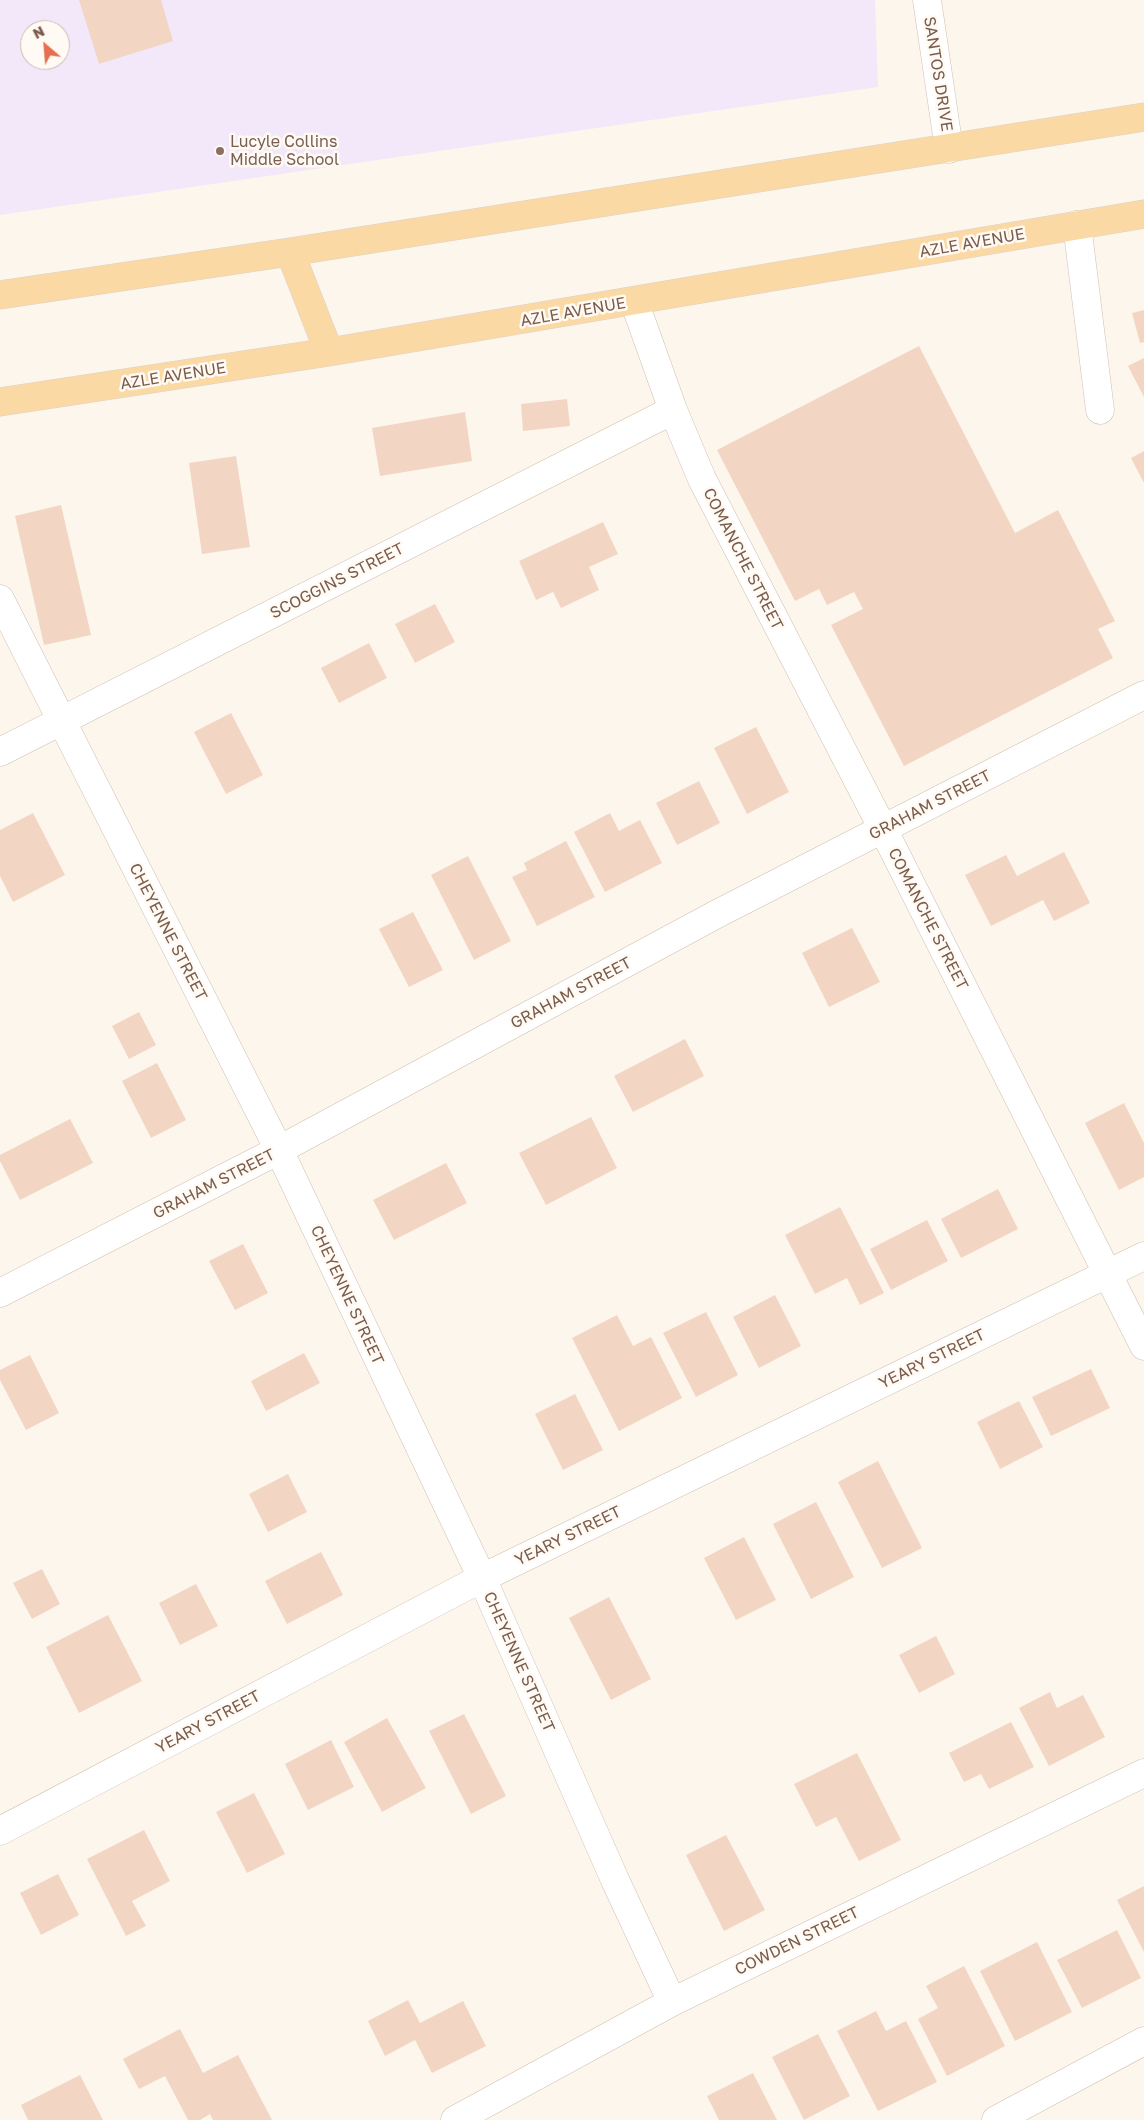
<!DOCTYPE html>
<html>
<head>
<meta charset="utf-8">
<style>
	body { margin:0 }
	#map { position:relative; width:1144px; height:2120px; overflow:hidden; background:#fdf6ec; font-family:"Golos Text",sans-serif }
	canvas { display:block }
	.north { position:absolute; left:20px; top:20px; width:50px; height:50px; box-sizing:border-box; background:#fffaf3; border:1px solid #cabbb1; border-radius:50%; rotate:333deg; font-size:14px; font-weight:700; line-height:20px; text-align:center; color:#7a5c4d }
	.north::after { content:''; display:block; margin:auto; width:18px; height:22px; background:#e76f51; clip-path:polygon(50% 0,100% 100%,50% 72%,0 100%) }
</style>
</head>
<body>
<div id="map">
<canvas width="1144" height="2120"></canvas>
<div class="north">N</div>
</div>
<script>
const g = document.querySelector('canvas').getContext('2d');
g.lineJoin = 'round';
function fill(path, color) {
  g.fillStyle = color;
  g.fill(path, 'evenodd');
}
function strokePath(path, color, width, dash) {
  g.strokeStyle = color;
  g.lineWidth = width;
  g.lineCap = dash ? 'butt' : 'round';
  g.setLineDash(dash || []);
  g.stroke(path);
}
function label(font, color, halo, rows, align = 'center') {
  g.font = font + ' "Golos Text",sans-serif';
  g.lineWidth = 5;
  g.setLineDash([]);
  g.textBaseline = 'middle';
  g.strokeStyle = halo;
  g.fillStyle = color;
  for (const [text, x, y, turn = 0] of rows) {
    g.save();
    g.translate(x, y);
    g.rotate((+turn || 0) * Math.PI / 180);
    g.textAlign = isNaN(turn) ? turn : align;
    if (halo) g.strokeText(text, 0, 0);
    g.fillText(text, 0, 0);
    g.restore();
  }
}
fill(new Path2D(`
	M0,0H875L878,87L0,215ZM30,30H60V60H30Z`), '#f3e8fa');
fill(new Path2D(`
	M79,0H161L173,41L99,64Z
	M1144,310V342L1140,343L1132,313Z
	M919,346L1015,533L1058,510L1115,621L1098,629L1113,658L904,766L831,625L863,609L854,592L827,605L819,589L795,601L717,450Z
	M1144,358V397L1128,366Z
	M567,399L570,426L523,431L521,404Z
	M465,412L472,461L380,476L372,428Z
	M1144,451V483L1131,458Z
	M236,456L250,547L202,554L189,463Z
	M61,505L91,635L44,645L15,516Z
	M603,522L618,554L589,567L599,590L561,608L553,592L536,600L519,561Z
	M435,604L455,642L415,663L395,624Z
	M369,643L387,678L339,703L321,668Z
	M231,713L263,775L226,794L194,732Z
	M756,727L789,792L747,814L714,748Z
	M699,781L720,823L677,845L656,803Z
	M33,813L65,875L13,902L0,876V830Z
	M610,813L619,831L640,820L662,863L605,892L574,832Z
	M566,841L595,897L537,926L512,877L527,870L524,863Z
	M1064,852L1090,903L1054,921L1043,900L991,926L965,875L1006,855L1017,876Z
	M468,856L511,941L474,960L431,875Z
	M413,912L443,970L409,987L379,929Z
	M852,928L880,982L829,1007L802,953Z
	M139,1012L156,1045L129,1059L112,1026Z
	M685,1039L704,1076L633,1112L614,1076Z
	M157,1063L186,1120L151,1138L122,1081Z
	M1124,1103L1144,1143V1177L1119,1190L1085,1123Z
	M591,1117L617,1168L546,1205L519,1153Z
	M70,1119L93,1163L20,1200L0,1161V1155Z
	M446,1163L467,1203L394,1240L373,1200Z
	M998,1189L1018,1229L961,1258L941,1219Z
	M840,1207L884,1293L860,1305L847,1278L815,1294L785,1235Z
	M927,1220L948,1261L891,1290L870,1249Z
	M243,1244L268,1293L235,1310L209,1261Z
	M775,1295L801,1346L759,1368L733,1317Z
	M706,1312L738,1375L696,1397L663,1333Z
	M617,1315L633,1346L651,1337L682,1398L619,1431L572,1338Z
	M304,1353L320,1383L266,1411L251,1381Z
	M30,1355L59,1413L26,1430L0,1380V1370Z
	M1091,1369L1110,1408L1051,1436L1032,1397Z
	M575,1394L603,1450L563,1470L535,1414Z
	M1019,1401L1043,1447L1000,1469L977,1422Z
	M878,1461L922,1548L882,1568L838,1482Z
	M288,1474L307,1512L268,1532L249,1494Z
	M816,1502L854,1577L811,1599L773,1524Z
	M744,1537L776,1600L736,1620L704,1558Z
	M321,1552L343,1595L287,1624L265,1581Z
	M42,1569L60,1604L32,1619L13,1583Z
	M196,1584L218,1626L180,1645L159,1603Z
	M609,1597L651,1679L611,1700L569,1618Z
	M108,1615L142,1681L79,1713L46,1647Z
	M936,1636L955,1674L919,1693L899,1655Z
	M1050,1692L1057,1708L1083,1695L1105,1737L1049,1766L1019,1708Z
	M464,1714L506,1796L471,1814L429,1731Z
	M387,1718L426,1788L382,1812L344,1742Z
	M1011,1722L1034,1767L989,1789L981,1774L964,1782L949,1753Z
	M331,1740L354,1787L308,1810L285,1764Z
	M857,1753L901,1840L859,1861L836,1817L816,1827L794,1784Z
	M254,1793L285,1854L247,1873L216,1812Z
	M144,1830L170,1881L132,1901L146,1926L126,1936L87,1859Z
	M726,1835L765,1910L724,1931L686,1855Z
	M58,1874L79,1915L41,1935L20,1893Z
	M1144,1886V1952L1117,1900Z
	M1117,1930L1141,1978L1082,2008L1057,1960Z
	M1037,1942L1072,2012L1015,2041L980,1971Z
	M964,1966L1005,2046L947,2076L918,2019L938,2008L926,1986Z
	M408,2000L420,2023L463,2001L486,2046L432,2073L415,2040L385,2056L368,2021Z
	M876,2011L886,2031L906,2021L937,2082L878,2111L837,2031Z
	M180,2029L203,2073L238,2055L272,2120H213L210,2114L200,2120H188L165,2076L139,2089L123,2059Z
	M818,2034L850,2096L804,2120L772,2057Z
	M753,2073L777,2120H719L707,2096Z
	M80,2075L103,2120H28L21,2105Z`), '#f3d5c3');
const minor = new Path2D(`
	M927,0L949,149
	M1077,225L1100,410
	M634,301L673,410L702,479L883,829L1144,1346
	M0,599L279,1150L482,1578L615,1880L672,2002
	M0,752L673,410
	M0,1293L279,1150L715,915L1144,695
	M0,1831L482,1578L1144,1256
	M455,2120L672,2002L1144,1773
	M996,2120L1144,2041`);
const major = new Path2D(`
	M290,252L329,352
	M0,295L290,252L1144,117
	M0,402L329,352L1144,214`);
strokePath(minor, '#d1beb0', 29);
strokePath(major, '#dad1cd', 29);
strokePath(minor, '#fff', 28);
strokePath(major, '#fbd9a5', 28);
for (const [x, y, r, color] of [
	[220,151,5,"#8d6e63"]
]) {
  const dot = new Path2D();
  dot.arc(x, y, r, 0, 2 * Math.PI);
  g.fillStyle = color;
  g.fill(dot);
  strokePath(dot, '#fffaf3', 2);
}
label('16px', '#7a5c4d', '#fffaf3', [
	["SANTOS DRIVE",938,74,81],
	["AZLE AVENUE",972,243,-10],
	["AZLE AVENUE",573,312,-10],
	["AZLE AVENUE",173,376,-9],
	["COMANCHE STREET",743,559,63],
	["SCOGGINS STREET",337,581,-27],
	["GRAHAM STREET",930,805,-27],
	["COMANCHE STREET",928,919,63],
	["CHEYENNE STREET",168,932,63],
	["GRAHAM STREET",571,993,-28],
	["GRAHAM STREET",214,1184,-27],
	["CHEYENNE STREET",347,1295,65],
	["YEARY STREET",932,1359,-26],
	["YEARY STREET",568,1536,-26],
	["CHEYENNE STREET",519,1662,66],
	["YEARY STREET",208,1722,-28],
	["COWDEN STREET",797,1941,-26]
]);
label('16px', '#785e54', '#fffaf3', [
	["Lucyle Collins",230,142],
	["Middle School",230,160]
], 'left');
</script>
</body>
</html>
